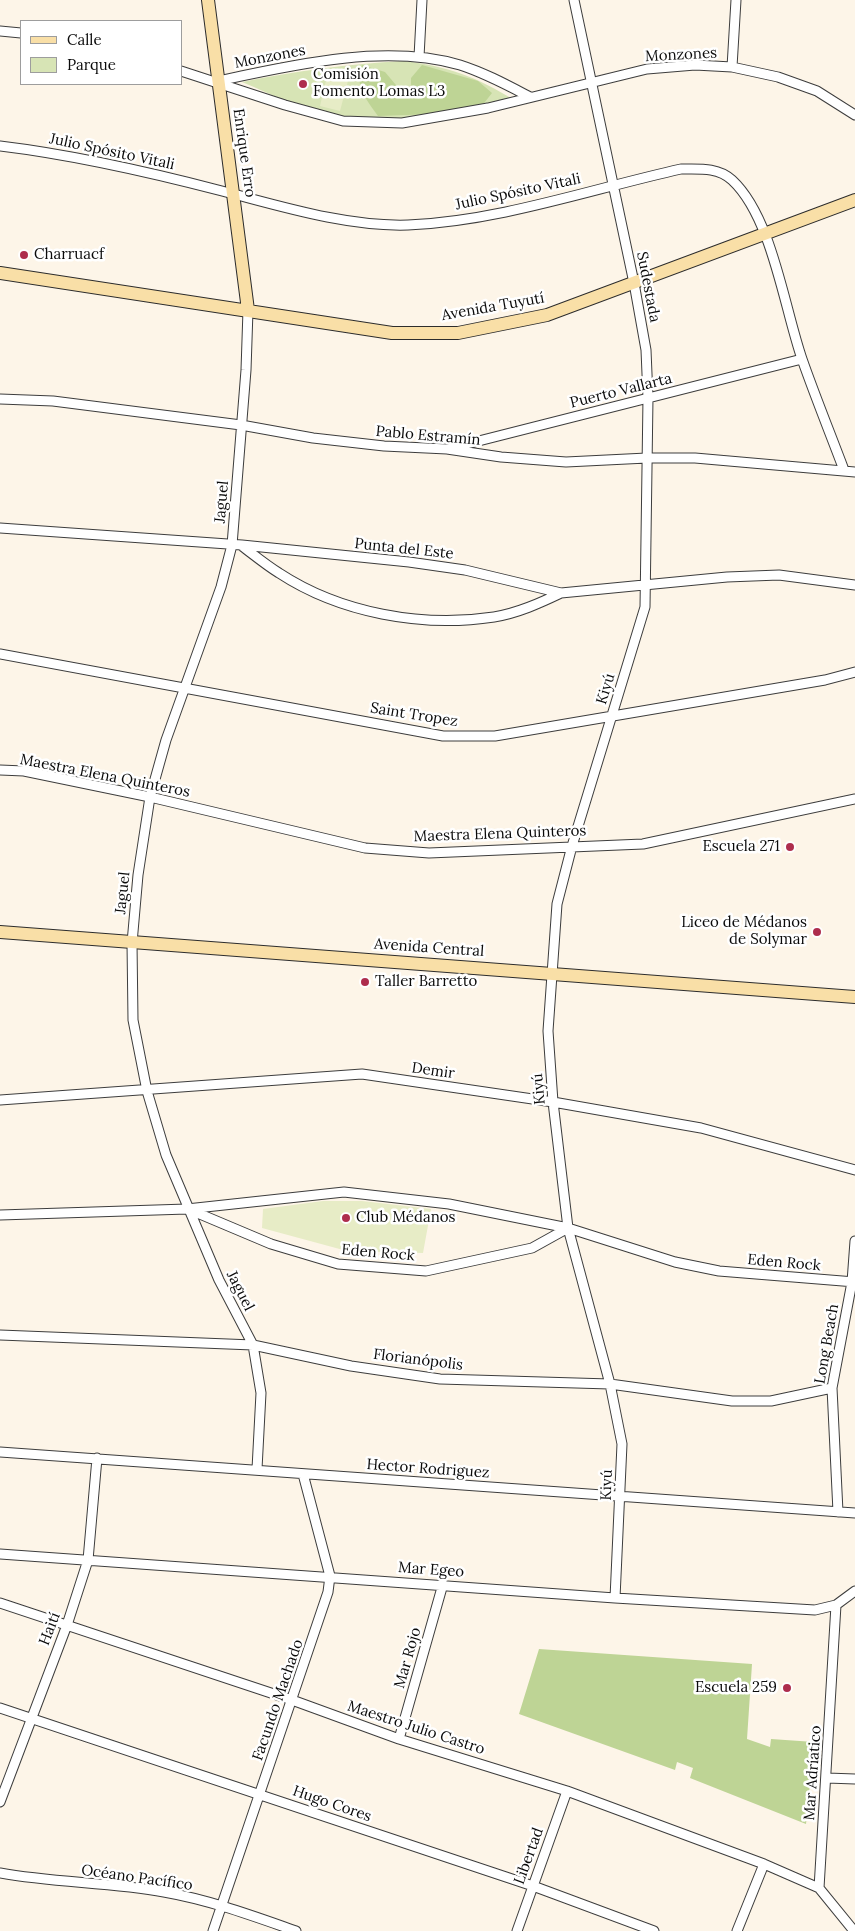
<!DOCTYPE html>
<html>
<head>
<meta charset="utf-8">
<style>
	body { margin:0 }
	#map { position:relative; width:855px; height:1931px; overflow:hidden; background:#fdf5e8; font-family:Lora,serif }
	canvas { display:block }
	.legend { position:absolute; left:20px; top:20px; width:162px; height:65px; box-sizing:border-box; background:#fff; border:1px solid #9d9d9d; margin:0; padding:6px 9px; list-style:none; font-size:15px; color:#0a0a0a }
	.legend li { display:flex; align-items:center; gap:10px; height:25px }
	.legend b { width:25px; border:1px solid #9d9d9d }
</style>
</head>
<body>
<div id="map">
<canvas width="855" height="1931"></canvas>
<ul class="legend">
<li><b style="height:6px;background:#f9dfa7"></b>Calle</li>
<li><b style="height:14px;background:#d7e4b5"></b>Parque</li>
</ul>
</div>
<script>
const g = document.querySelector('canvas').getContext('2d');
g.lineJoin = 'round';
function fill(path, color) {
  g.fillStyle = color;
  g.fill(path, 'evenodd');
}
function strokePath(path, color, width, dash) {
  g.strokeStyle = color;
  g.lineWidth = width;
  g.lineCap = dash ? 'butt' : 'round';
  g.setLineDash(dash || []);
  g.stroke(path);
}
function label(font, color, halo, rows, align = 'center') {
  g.font = font + ' Lora,serif';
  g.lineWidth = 5;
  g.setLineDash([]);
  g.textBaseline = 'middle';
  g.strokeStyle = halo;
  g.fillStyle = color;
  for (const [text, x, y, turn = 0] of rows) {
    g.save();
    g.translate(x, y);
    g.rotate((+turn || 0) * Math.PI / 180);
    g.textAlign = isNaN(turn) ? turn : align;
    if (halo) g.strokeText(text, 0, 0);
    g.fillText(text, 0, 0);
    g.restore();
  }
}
fill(new Path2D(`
	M404,61C447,66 477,77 514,100C461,109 396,127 343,119C310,114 273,95 242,82C296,71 348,64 404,61Z`), '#d7e4b5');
fill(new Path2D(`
	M362,65L385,72L401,91H411V78L422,65L478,81L492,93L481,107L436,114L378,116C366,99 354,86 362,65Z
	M539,1649L752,1664L747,1739L770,1747L771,1739L814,1742L806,1824L690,1778L693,1768L677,1762L675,1770L519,1714Z`), '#bed495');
fill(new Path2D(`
	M327,76L348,81L340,111L320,106Z
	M323,1201H362L431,1209L423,1253L347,1251L262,1228L263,1209Z`), '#e7ecc6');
const street = new Path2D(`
	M574,0L634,283L646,350L648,398L645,607L572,846L557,904L548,1031L553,1102L568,1228L610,1384L622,1444L615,1598
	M0,31L21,33
	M419,57L422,0
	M732,67L736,0
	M181,71L285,105L343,121L402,123L488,108L647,69L695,65L732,67L778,77L817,91L855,115
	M218,81C292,65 386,43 460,65C485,73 507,85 530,97
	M0,146C75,155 149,172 222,191C280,206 347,227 408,225C500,221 591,189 681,169C699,169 718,167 732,180C772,217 784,307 802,359C815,396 830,433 844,470
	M248,310L246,370L232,545L221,587L166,740L150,797L138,875L132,943L133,1020L147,1091L166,1155L219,1280L253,1345L261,1393L257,1469
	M0,399L53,401L241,425L313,438L384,446L447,449L501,457L566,462L647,458H695L855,472
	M451,448L802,359
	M0,528L242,545L409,562L465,570L561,593L727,577L779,575L855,585
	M242,546C254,555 266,565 279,573C340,613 422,628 494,617C518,613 540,603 561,593
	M0,654L443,736H495L825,680L855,672
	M0,770L24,771L150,797L365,848L429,853L643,844L855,799
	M0,1100L362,1074L553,1102L701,1128L855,1170
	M188,1209L271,1244L338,1264L426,1271L532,1248L568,1228
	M0,1215L187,1209L344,1192L449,1204L568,1228L675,1262L719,1271L855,1282
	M0,1335L253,1345L351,1366L440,1379L610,1384L732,1401H771L832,1388
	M0,1452L855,1513
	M838,1512L832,1388L852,1282L855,1241
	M0,1554L615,1598L815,1610L836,1605L855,1591
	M0,1603L292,1700L399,1739L567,1791L764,1864L819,1888
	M836,1605L819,1888L854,1931
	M0,1708L533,1886L654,1931
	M399,1739L443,1584
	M827,1778L855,1779
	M0,1802L67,1625L88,1560L97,1458
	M0,1873C54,1883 110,1882 164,1892C210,1900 253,1916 296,1931
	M213,1931L328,1592L330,1576L303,1474
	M517,1931L567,1791
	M737,1931L764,1864`);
const secondary = new Path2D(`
	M208,0L248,310
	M0,273L392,333H458L547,315L855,200
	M0,932L855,997`);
strokePath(street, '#3d3d3d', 11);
strokePath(secondary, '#2c2c2c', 14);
strokePath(street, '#fff', 9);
strokePath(secondary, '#f9dfa7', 12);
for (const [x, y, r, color] of [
	[303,84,5,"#ae2d4d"],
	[24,255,5,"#ae2d4d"],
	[790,847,5,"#ae2d4d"],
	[817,932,5,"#ae2d4d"],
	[365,982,5,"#ae2d4d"],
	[346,1218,5,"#ae2d4d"],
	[787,1688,5,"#ae2d4d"]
]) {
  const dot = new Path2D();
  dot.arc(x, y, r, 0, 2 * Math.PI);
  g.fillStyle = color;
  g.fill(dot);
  strokePath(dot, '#fff', 2);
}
label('15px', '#0a0a0a', '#fff', [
	["Monzones",681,55,-3],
	["Monzones",270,57,-11],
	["Julio Spósito Vitali",112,152,12],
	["Enrique Erro",244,153,82],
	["Julio Spósito Vitali",518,192,-12],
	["Sudestada",648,287,79],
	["Avenida Tuyutí",493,307,-10],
	["Puerto Vallarta",621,391,-14],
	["Pablo Estramín",428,436,5],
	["Jaguel",222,502,-85],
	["Punta del Este",404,549,6],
	["Kiyú",606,689,-73],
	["Saint Tropez",414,715,9],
	["Maestra Elena Quinteros",105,776,11],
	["Maestra Elena Quinteros",500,834,-2],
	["Jaguel",123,893,-84],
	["Avenida Central",429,948,4],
	["Demir",433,1071,8],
	["Kiyú",539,1089,-95],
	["Eden Rock",378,1253,5],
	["Eden Rock",784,1263,5],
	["Jaguel",240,1291,63],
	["Long Beach",827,1344,-80],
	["Florianópolis",418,1360,7],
	["Hector Rodriguez",428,1469,4],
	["Kiyú",607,1485,-88],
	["Mar Egeo",431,1570,4],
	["Haití",50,1629,-69],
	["Mar Rojo",408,1658,-74],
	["Facundo Machado",278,1700,-71],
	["Maestro Julio Castro",416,1728,18],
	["Mar Adríatico",813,1773,-86],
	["Hugo Cores",332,1804,19],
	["Libertad",529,1856,-70],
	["Océano Pacífico",137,1878,8]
]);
label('15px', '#0a0a0a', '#fff', [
	["Comisión",313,75],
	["Fomento Lomas L3",313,92],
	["Charruacf",34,255],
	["Escuela 271",780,847,"right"],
	["Liceo de Médanos",807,923,"right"],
	["de Solymar",807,940,"right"],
	["Taller Barretto",375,982],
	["Club Médanos",356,1218],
	["Escuela 259",777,1688,"right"]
], 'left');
</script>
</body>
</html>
